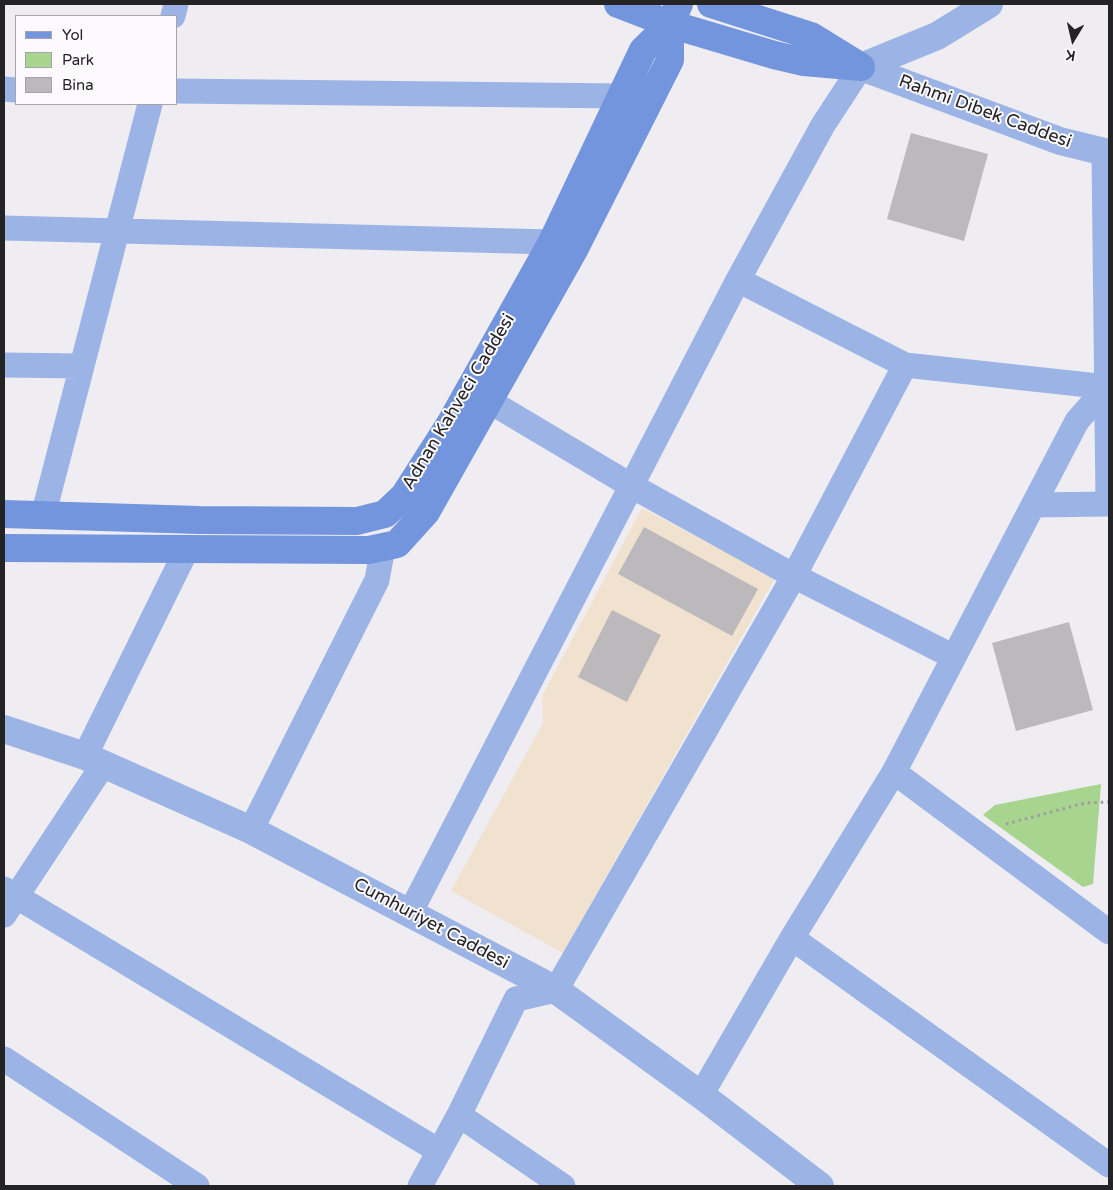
<!DOCTYPE html>
<html>
<head>
<meta charset="utf-8">
<style>
	body { margin:0 }
	#map { position:relative; width:1113px; height:1190px; overflow:hidden; background:#efedf1; font-family:"Varela Round",sans-serif }
	canvas { display:block }
	.frame { position:absolute; inset:0; border:5px solid #242325; pointer-events:none }
	.legend { position:absolute; left:15px; top:15px; width:162px; height:90px; box-sizing:border-box; background:#fdfafe; border:1px solid #a6a4a7; margin:0; padding:6px 9px; list-style:none; font-size:15px; color:#242325 }
	.legend li { display:flex; align-items:center; gap:10px; height:25px }
	.legend b { width:25px; border:1px solid #a6a4a7 }
	.north { position:absolute; left:1048px; top:15px; width:50px; height:50px; -webkit-text-stroke:4px #fdfafe; paint-order:stroke; rotate:189deg; font-size:14px; font-weight:700; line-height:20px; text-align:center; color:#242325 }
	.north::after { content:''; display:block; margin:auto; width:18px; height:22px; background:#242325; clip-path:polygon(50% 0,100% 100%,50% 72%,0 100%) }
</style>
</head>
<body>
<div id="map">
<canvas width="1113" height="1190"></canvas>
<div class="frame"></div>
<ul class="legend">
<li><b style="height:6px;background:#7295de"></b>Yol</li>
<li><b style="height:14px;background:#a7d48e"></b>Park</li>
<li><b style="height:14px;background:#bcb9bd"></b>Bina</li>
</ul>
<div class="north">K</div>
</div>
<script>
const g = document.querySelector('canvas').getContext('2d');
g.lineJoin = 'round';
function fill(path, color) {
  g.fillStyle = color;
  g.fill(path, 'evenodd');
}
function strokePath(path, color, width, dash) {
  g.strokeStyle = color;
  g.lineWidth = width;
  g.lineCap = dash ? 'butt' : 'round';
  g.setLineDash(dash || []);
  g.stroke(path);
}
function label(font, color, halo, rows, align = 'center') {
  g.font = font + ' "Varela Round",sans-serif';
  g.lineWidth = 4;
  g.setLineDash([]);
  g.textBaseline = 'middle';
  g.strokeStyle = halo;
  g.fillStyle = color;
  for (const [text, x, y, turn = 0] of rows) {
    g.save();
    g.translate(x, y);
    g.rotate((+turn || 0) * Math.PI / 180);
    g.textAlign = isNaN(turn) ? turn : align;
    if (halo) g.strokeText(text, 0, 0);
    g.fillText(text, 0, 0);
    g.restore();
  }
}
fill(new Path2D(`
	M642,508L775,578L563,953L451,891L543,723L542,696Z`), '#f0e2ce');
fill(new Path2D(`
	M1101,784L1093,884L1083,887L983,815L995,805Z`), '#a7d48e');
fill(new Path2D(`
	M911,133L988,154L964,241L887,219Z
	M644,527L758,589L732,636L618,574Z
	M612,610L661,635L627,702L578,677Z
	M1069,622L1093,710L1016,731L992,643Z`), '#bcb9bd');
strokePath(new Path2D(`
	M1006,824L1085,803L1109,802`), '#9e9da0', 3, [2.5, 4]);
strokePath(new Path2D(`
	M173,16L176,4
	M4,89L16,90
	M176,91L621,96
	M1104,152L1108,504
	M4,228L552,242
	M738,280L905,365L1107,387
	M4,365L81,366
	M489,401L630,485L794,576L954,657
	M1034,505L1109,504
	M43,516L150,104
	M85,756L187,549
	M894,772L1109,932
	M251,830L377,580L383,547
	M4,889L439,1151
	M410,913L738,280L823,125L861,67
	M4,915L103,765
	M792,938L1109,1165
	M4,1059L197,1186
	M701,1095L792,938L894,772L1077,421L1107,387
	M459,1115L563,1186
	M420,1186L459,1115L516,999L556,990L794,576L905,365`), '#9bb4e5', 25);
strokePath(new Path2D(`
	M861,67L1060,141L1109,153
	M861,67L937,36L989,4
	M4,729L85,756L251,830L556,990L701,1095L820,1186`), '#9bb4e5', 28);
strokePath(new Path2D(`
	M618,4L670,24L774,55L804,62L861,67
	M711,4L811,36L858,65
	M4,514L199,520L357,521L385,514L404,496L450,424L552,242L643,50L670,24L679,4
	M4,548L369,550L397,544L426,512L575,248L670,60V24`), '#7295de', 28);
label('18px', '#242325', '#fdfafe', [
	["Rahmi Dibek Caddesi",985,112,20],
	["Adnan Kahveci Caddesi",459,402,-59],
	["Cumhuriyet Caddesi",431,924,28]
]);
</script>
</body>
</html>
